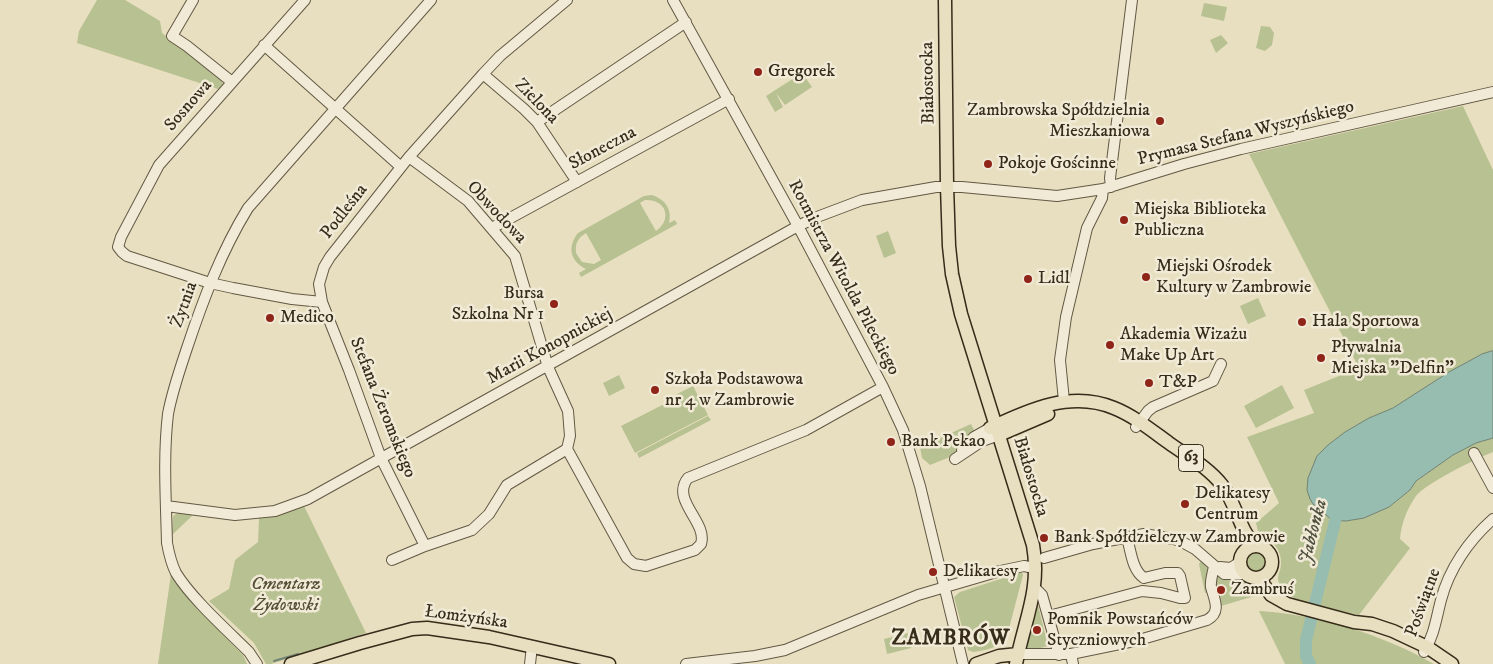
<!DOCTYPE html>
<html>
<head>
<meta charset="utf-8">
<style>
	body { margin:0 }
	canvas { display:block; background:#e8dfc0 }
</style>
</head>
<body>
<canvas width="1493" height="664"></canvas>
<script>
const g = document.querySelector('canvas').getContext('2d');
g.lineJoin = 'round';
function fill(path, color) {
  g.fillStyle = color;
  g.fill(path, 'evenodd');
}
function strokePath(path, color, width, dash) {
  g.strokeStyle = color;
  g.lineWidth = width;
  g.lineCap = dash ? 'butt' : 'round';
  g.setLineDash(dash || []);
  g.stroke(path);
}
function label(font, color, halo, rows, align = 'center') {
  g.font = font + ' "IM FELL DW Pica",serif';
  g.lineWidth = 5;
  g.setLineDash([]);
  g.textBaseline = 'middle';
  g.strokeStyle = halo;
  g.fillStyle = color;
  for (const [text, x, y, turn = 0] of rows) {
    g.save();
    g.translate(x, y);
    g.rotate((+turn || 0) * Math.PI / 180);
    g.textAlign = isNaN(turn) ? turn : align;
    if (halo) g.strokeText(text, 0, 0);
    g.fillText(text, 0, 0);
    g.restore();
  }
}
fill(new Path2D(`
	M97,0H125L160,21L162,33L220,77L223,84L221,90L77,43L79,31Z
	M1204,3L1227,7L1224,21L1201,16Z
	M1261,26L1270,27L1274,33L1272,45L1265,51L1256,48Z
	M1221,35L1228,43L1216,53L1210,40Z
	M802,73L812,87L785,105L776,93L783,107L775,112L766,96Z
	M1463,106L1493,170V351L1482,354L1449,372L1393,408L1369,418L1345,432L1328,445L1313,504L1332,520L1346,521L1364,518L1389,507L1410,490L1416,481L1453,455L1476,443L1493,438V452C1476,459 1426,483 1416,496C1407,509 1401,524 1400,539L1410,548L1359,615L1299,601C1292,597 1282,591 1279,583C1276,576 1281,571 1281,564C1282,550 1272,539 1259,535L1256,523L1279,503L1247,437L1314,413L1304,390L1359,368L1249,154Z
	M652,195C666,200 672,209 669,223L675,220L677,224L581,277L579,273L586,269C570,261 567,247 578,233L644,196ZM645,200C666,199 673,219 656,231L640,203ZM586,233L601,260L594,264L582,262L576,253C575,243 578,238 586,233Z
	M888,231L896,253L884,258L876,236Z
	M1258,298L1266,316L1248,324L1240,306Z
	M619,375L625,388L609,396L603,383Z
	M1282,385L1294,408L1256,428L1244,406Z
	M693,386L708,415L635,453L621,426L676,398L675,395Z
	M708,416L711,420L639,458L637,453Z
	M971,424L975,432L955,455L930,465L922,458L920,447Z
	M304,506L366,633L271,664H266L254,643L209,601L229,589L235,560L258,542L259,518Z
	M179,512L193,515L172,535L173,516Z
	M1245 561a11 11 0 1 1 22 0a11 11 0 1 1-22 0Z
	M1204,561L1209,567L1210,592L1205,593L1199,564L1200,562Z
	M1022,572L1023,575L1007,636C998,648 988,650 973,652L968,650L954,597L960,592Z
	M171,574L200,611L243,655L247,664H158Z
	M1219,576L1230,577L1232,581C1241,579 1255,587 1258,595L1221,606L1214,582Z
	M1037,601L1048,646L1029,651L1026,645Z
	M1259,611C1316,614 1384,635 1434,664H1285Z
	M908,633L911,648L887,654L884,639Z`), '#b8c191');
const water = new Path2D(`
	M1493,351V438L1476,443L1453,455L1416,481L1410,490L1389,507L1364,518L1346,521L1332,520L1313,504L1310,499L1307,490L1308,478L1317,456L1328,445L1345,432L1369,418L1393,408L1449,372L1482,354Z`);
fill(water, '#97bdb0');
strokePath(water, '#718374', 1);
strokePath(new Path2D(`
	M274,661L298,654`), '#718374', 2);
strokePath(new Path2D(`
	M1310,664L1306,656V640L1339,505`), '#97bdb0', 12);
const minor = new Path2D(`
	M193,0L172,36L187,46L232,82
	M305,0L159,165L121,237L118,247L122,252L127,256L210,283L233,288L292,299L322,302
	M673,0L798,226L883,387L903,430L920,486L963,664
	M264,45L401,167
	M483,74L524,109L537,122L577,182
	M537,122L686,22
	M409,157L468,201L515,256L548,367L568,411L570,436L567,449L627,558L634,564L646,566L695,550L701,544C708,522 670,500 688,478L806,430L883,387
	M1111,187L1110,178L1132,0
	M492,228L729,99
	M1064,401L1060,360L1066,317L1087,228L1102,198L1103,189
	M1136,427L1148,411L1153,407L1213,381L1221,364
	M962,450L974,437L990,428
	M1474,453L1493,488
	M955,459L982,441L999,435
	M166,506L235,515L275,511L308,499L798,226L817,217L862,200L936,187H962L1057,196L1103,189L1184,164L1241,149L1493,92
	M425,546L472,530L489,514L507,485L567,449
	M1044,558L1093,544L1144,534L1174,539L1184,543L1195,549L1224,574H1245
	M392,560L425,546L381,458L349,370L322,302L319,284L324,267L330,257L409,157L483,74L500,56L567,0
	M1220,567L1231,568L1240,562
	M1034,587L1042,595L1059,655
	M1049,616L1142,591L1161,593L1180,598H1185L1180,576L1178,573H1165L1144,578C1132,570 1131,551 1127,538
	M1424,652C1434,636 1436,619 1441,600C1449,569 1469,540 1493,519
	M1018,654H1071L1139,640L1207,620C1222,612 1214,599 1211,587C1210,580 1213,573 1214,566
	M1071,654L1073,664
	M257,664L249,652C227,630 192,599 176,573C171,563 169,554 167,543C166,501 163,456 168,414C172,392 180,369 187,348C203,300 221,252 248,208L431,0
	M530,664L532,646
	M686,664L755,656L785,650L918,595L1000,571L1024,566L1029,567`);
const major = new Path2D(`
	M945,0L947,186L949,246L952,274L961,314L1033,545C1041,590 1024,621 1016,664
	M990,428C1028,410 1071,390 1114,408C1134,416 1151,430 1169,443C1187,456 1208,467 1222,485C1236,503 1239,529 1255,546
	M999,435L1048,414
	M1240 562a16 16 0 1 1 32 0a16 16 0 1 1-32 0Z
	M1259,578L1271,595L1287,604L1354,622L1372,624L1393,631L1427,647L1452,664
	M291,664L360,643L412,629L427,628L489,637L609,664
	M976,664L999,656L1018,654`);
strokePath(minor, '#635844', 12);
strokePath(major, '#372b1a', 15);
strokePath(minor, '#f0ead6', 10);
strokePath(major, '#e8dfc0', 12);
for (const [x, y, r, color] of [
	[758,72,5,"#8f2418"],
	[1160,121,5,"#8f2418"],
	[988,164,5,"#8f2418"],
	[1124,220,5,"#8f2418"],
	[1146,277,5,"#8f2418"],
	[1028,279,5,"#8f2418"],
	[554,304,5,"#8f2418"],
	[270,318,5,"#8f2418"],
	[1302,322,5,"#8f2418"],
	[1110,345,5,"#8f2418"],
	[1321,358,5,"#8f2418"],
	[1149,383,5,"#8f2418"],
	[655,390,5,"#8f2418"],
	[891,442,5,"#8f2418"],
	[1185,504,5,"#8f2418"],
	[1044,538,5,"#8f2418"],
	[933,572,5,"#8f2418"],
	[1221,590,5,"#8f2418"],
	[1037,630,5,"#8f2418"]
]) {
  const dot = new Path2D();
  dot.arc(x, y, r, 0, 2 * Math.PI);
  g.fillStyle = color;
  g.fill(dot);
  strokePath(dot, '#f0ead6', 2);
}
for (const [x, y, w] of [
	[1191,458,25]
]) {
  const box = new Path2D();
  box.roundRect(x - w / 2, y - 13.5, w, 27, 4);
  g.fillStyle = '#f0ead6';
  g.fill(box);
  strokePath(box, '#372b1a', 1);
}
label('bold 16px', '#372b1a', null, [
	["63",1191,458]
]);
label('18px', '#372b1a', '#f0ead6', [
	["Gregorek",768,72],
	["Zambrowska Spółdzielnia",1150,111,"right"],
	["Mieszkaniowa",1150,132,"right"],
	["Pokoje Gościnne",998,164],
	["Miejska Biblioteka",1134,210],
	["Publiczna",1134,231],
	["Miejski Ośrodek",1156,267],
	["Kultury w Zambrowie",1156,288],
	["Lidl",1038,279],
	["Bursa",544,294,"right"],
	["Szkolna Nr 1",544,315,"right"],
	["Medico",280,318],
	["Hala Sportowa",1312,322],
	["Akademia Wizażu",1120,335],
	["Make Up Art",1120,356],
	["Pływalnia",1331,348],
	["Miejska \"Delfin\"",1331,369],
	["Szkoła Podstawowa",665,380],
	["nr 4 w Zambrowie",665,401],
	["T&P",1159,383],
	["Bank Pekao",901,442],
	["Delikatesy",1195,494],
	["Centrum",1195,515],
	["Bank Spółdzielczy w Zambrowie",1054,538],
	["Delikatesy",943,572],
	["Zambruś",1231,590],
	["Pomnik Powstańców",1047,620],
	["Styczniowych",1047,641]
], 'left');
label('18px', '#372b1a', '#f0ead6', [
	["Białostocka",929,83,-91],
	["Zielona",536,102,46],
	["Sosnowa",189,106,-49],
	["Prymasa Stefana Wyszyńskiego",1246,134,-14],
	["Słoneczna",603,149,-28],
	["Podleśna",345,212,-52],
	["Obwodowa",496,213,47],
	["Rotmistrza Witolda Pileckiego",843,278,62],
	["Żytnia",185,305,-70],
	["Marii Konopnickiej",550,347,-29],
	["Stefana Żeromskiego",382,408,68],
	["Białostocka",1030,477,73],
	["Poświątne",1424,603,-70],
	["Łomżyńska",466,618,8]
]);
label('italic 18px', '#575038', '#f0ead6', [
	["Cmentarz",286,585],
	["Żydowski",286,606]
]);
label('italic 19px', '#4f5040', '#f0ead6', [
	["Jabłonka",1314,532,-75]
]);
g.letterSpacing = '1px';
label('bold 22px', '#372b1a', '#f0ead6', [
	["ZAMBRÓW",951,639]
]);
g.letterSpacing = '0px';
</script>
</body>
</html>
